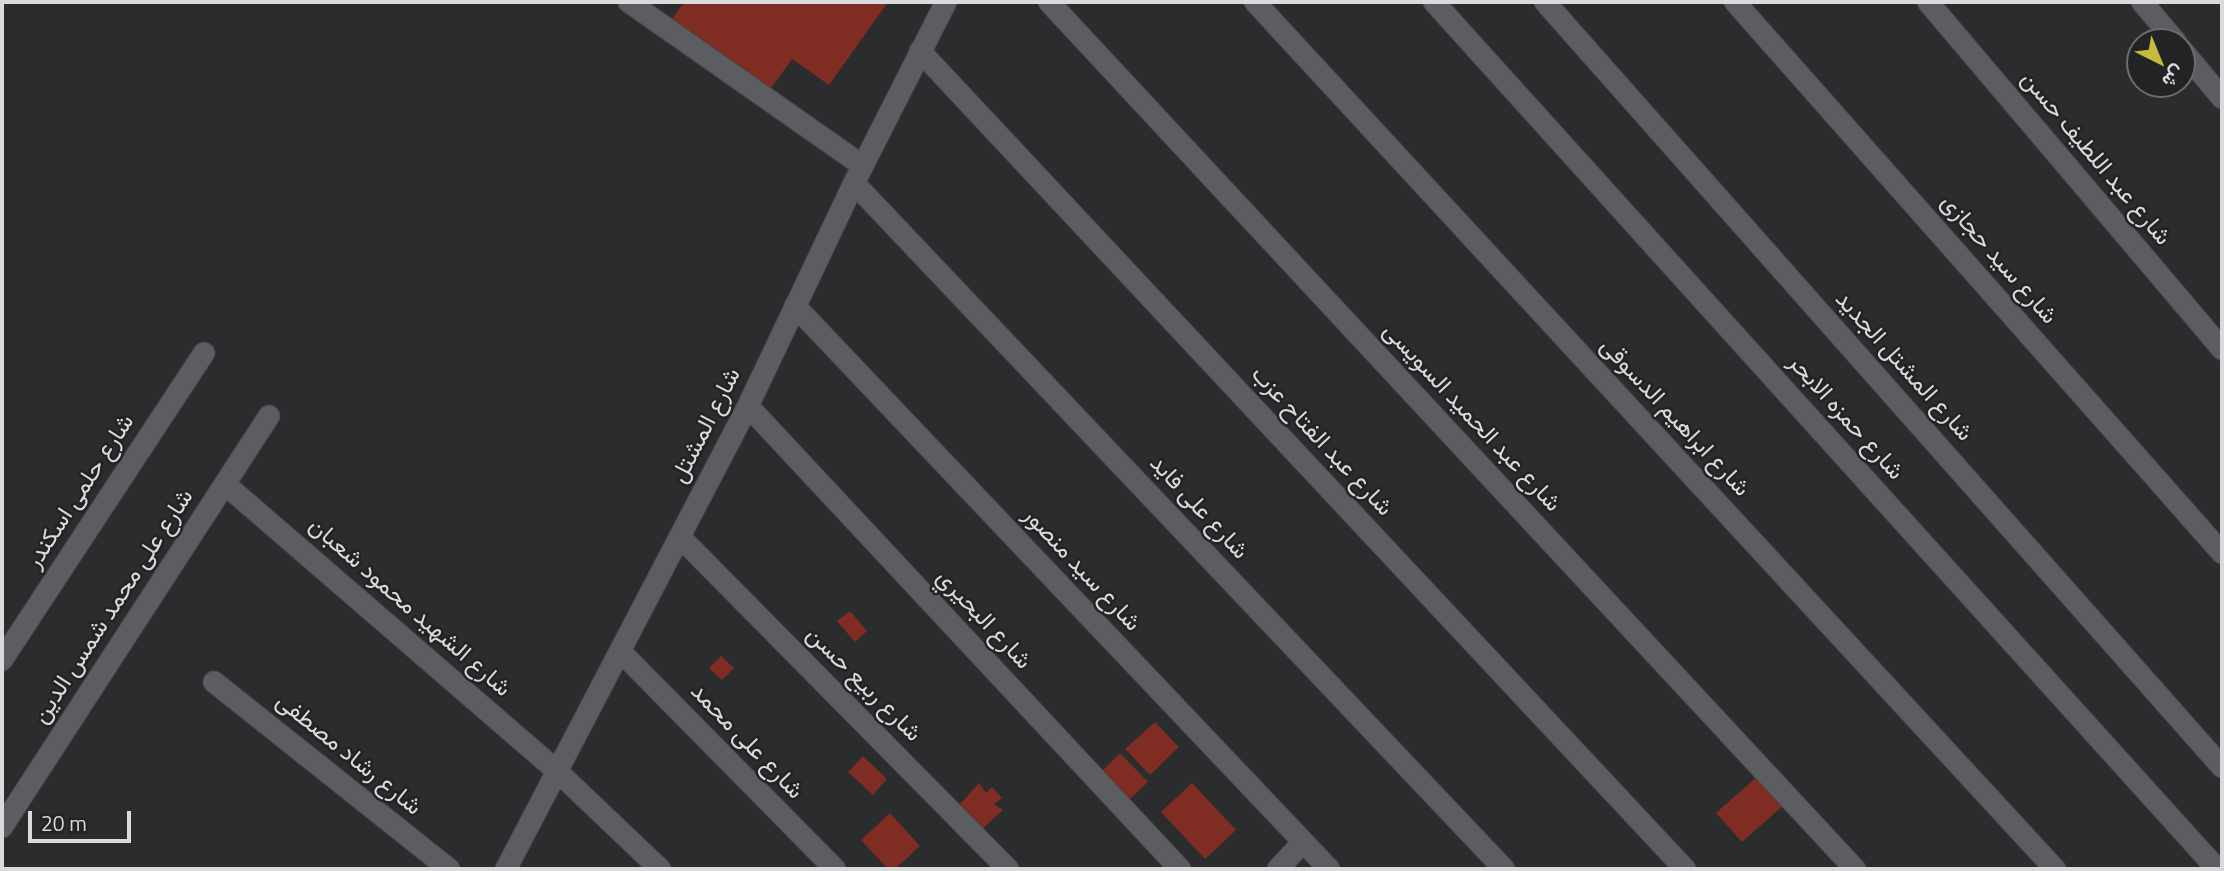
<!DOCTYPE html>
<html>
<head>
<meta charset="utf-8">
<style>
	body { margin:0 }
	#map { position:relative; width:2224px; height:871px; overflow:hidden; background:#2b2c2e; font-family:"Titillium Web",Vazirmatn,sans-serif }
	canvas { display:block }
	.frame { position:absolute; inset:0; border:4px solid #d9dadb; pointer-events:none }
	.north { position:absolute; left:2126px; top:28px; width:70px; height:70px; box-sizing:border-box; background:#212324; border:2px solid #6b6c6d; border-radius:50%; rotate:137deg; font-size:19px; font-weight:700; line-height:28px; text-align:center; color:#d9dadb }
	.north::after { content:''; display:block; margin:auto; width:24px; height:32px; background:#c7bb3c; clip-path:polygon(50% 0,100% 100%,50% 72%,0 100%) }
	.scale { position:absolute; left:28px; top:811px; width:103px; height:32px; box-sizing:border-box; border:4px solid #d9dadb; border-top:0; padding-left:9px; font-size:21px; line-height:24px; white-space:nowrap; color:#d9dadb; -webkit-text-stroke:5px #212324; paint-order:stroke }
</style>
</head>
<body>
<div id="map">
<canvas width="2224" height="871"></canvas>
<div class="frame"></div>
<div class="north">ش</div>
<div class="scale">20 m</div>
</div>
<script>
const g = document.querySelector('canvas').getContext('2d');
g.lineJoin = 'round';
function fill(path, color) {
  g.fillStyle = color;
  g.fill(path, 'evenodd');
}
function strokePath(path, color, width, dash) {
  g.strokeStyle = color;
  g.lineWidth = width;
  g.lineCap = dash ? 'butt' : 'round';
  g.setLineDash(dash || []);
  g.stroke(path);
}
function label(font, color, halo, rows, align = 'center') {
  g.font = font + ' "Titillium Web",Vazirmatn,sans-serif';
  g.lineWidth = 5;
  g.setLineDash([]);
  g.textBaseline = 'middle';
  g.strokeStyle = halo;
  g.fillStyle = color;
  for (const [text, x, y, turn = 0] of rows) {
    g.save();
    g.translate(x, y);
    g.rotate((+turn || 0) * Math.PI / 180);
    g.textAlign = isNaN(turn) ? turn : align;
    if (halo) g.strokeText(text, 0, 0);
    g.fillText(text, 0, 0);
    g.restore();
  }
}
fill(new Path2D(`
	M684,2H888L829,85L792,59L769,91L670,22Z
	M850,611L867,631L855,642L837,621Z
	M721,656L734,668L722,680L709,668Z
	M1155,722L1179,747L1150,775L1125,749Z
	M1120,753L1148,782L1127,802L1100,773Z
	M863,756L887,779L873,795L848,772Z
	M1759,775L1785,804L1742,842L1716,813Z
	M979,783L986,793L992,787L1002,798L994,804L1003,810L982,829L960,804Z
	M1192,783L1236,830L1205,859L1161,812Z
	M890,813L920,846L895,869H888L861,840Z`), '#7f2d22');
const minor = new Path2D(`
	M629,2L863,166
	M1049,2L1855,869
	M1255,2L2055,869
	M1434,2L2217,869
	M1545,2L2222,767
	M1735,2L2222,553
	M1928,2L2222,349
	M2142,2L2176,42
	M2182,50L2222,98
	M920,51L1685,869
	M854,183L1504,869
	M795,306L1329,869
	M748,406L1180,869
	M226,485L557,771L660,869
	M680,537L1008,869
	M620,651L835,869
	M2,660L204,353
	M214,682L449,869
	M2,827L269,416
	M506,869L748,406L854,183L946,2
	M1278,869L1303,842`);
strokePath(minor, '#464849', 23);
strokePath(minor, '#5c5d60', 21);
label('24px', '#d9dadb', '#212324', [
	["شارع عبد اللطيف حسن",2095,159,50],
	["شارع سيد حجازى",1998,260,49],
	["شارع المشتل الجديد",1903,367,48],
	["شارع عبد الحميد السويسى",1471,418,47],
	["شارع ابراهيم الدسوقى",1674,418,47],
	["شارع حمزه الابحر",1845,418,48],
	["شارع المشتل",707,426,-63],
	["شارع عبد الفتاح عزب",1321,442,47],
	["شارع حلمى اسكندر",81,492,-57],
	["شارع على فايد",1198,508,47],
	["شارع سيد منصور",1081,570,47],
	["شارع على محمد شمس الدين",114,607,-57],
	["شارع الشهيد محمود شعبان",409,608,41],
	["شارع البحيري",983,620,47],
	["شارع ربيع حسن",863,685,45],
	["شارع على محمد",746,742,46],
	["شارع رشاد مصطفى",348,755,39]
]);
</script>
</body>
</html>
